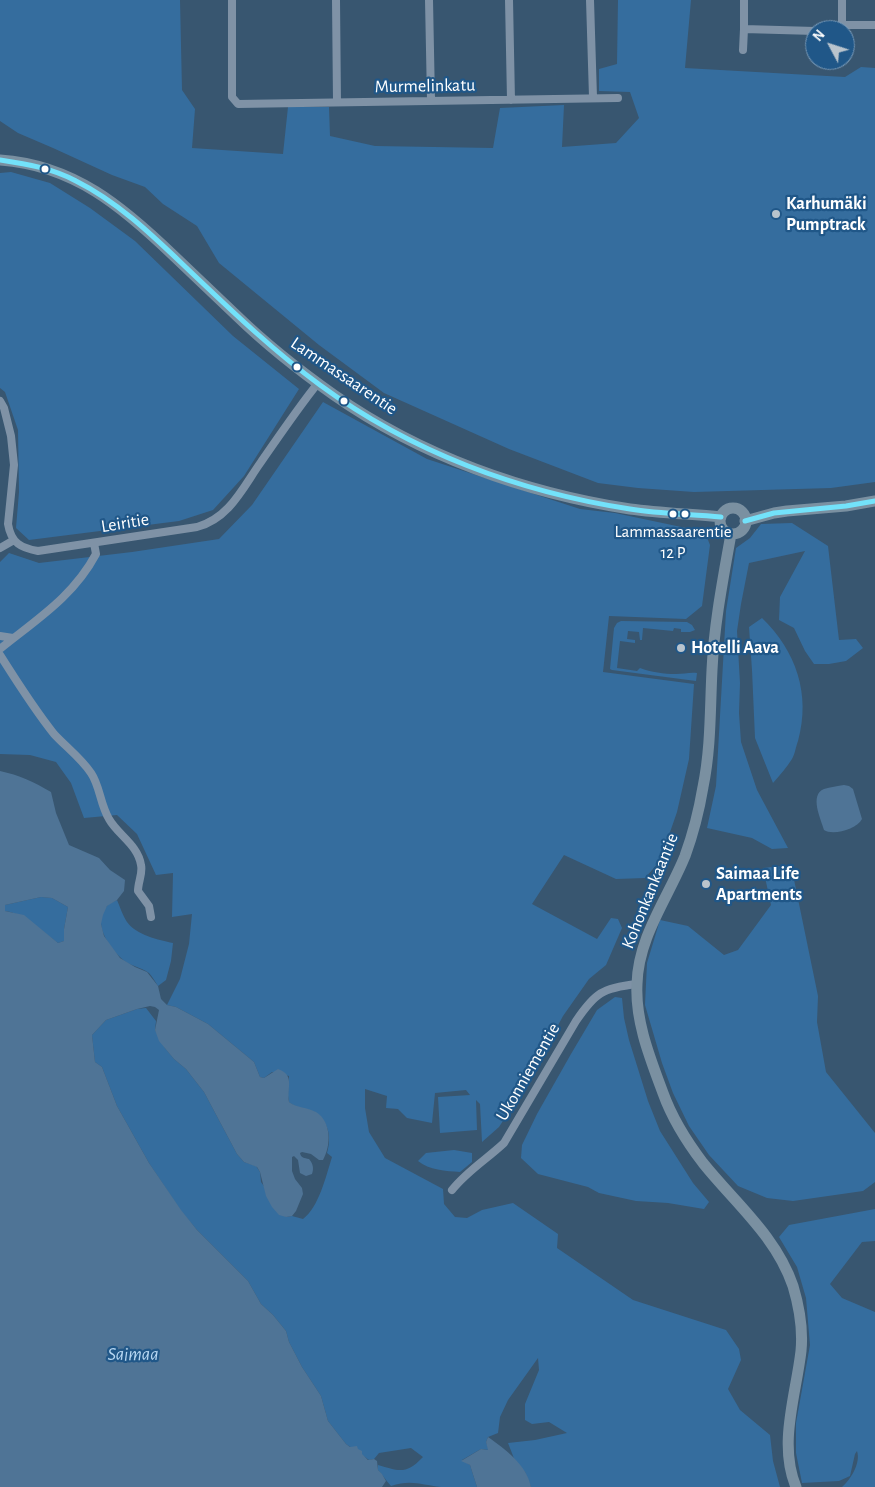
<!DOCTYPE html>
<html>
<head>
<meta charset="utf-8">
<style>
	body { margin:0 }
	#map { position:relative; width:875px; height:1487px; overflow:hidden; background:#385670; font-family:"Alegreya Sans",sans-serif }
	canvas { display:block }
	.north { position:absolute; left:805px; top:20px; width:50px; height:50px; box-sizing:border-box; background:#205788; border:1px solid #799ab8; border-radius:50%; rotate:310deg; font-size:14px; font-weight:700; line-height:20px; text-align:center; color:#fff }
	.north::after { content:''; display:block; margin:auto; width:18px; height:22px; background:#b9c4cd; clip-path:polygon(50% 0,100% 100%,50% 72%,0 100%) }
</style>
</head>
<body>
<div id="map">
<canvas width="875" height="1487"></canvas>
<div class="north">N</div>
</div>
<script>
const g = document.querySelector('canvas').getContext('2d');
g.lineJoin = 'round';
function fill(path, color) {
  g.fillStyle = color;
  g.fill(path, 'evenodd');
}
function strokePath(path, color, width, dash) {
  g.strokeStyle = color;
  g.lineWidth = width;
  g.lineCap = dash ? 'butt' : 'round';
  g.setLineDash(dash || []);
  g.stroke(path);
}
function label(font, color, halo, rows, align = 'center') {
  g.font = font + ' "Alegreya Sans",sans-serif';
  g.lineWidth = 4.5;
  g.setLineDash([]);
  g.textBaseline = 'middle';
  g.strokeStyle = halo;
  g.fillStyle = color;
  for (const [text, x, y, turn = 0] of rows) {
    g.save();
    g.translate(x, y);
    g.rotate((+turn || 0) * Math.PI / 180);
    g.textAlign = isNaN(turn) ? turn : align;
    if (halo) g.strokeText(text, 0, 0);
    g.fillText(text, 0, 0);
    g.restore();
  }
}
fill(new Path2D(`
	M0,0H180L182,90L195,109L192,148L283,154L288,107H329L330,136L375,146L493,148L500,108L564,105L562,147L616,143L639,118L630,92L599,91V69L617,64L618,0H691L685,68L845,77L861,67L875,68V482L831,488L694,492L638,488L598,483L509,449L384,393L319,345L219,263L197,226L163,204L145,187L112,175L53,148L18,133L0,121Z
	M11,172L50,183L90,208L135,241L233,336L299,389L244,476L213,510L179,521L29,540L16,528L19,492L18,430L5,392L0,388V173Z
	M323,402L427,459L580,509L615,513L705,532L710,545L702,606L686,619L609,616L603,672L694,684L689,759L677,812L660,861L645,878L616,879L564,855L532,904L597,939L611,918L618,919L622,928L606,965L589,979L563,1016L523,1090L499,1127L482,1142L480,1104L476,1100L477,1130L440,1133L438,1097L470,1095L466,1090L435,1093L432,1123L407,1118L398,1109L386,1108L387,1096L365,1089V1108L369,1132L385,1158L443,1189L444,1204L455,1217L467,1218L482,1210L513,1203L558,1234L557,1248L633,1300L726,1330L739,1349L741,1360L728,1389L740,1410L770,1435L773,1461L780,1487H531L525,1472L515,1461L508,1443L535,1440L567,1433L549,1422L532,1424L525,1420V1404L539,1370L538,1358L508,1400L500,1417L498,1433L488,1437L486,1442L489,1450L481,1449L462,1460L470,1465L477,1487C465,1487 453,1487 441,1487C422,1485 411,1479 391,1486C386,1481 383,1475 378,1470V1465C399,1471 406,1475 423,1457L411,1448L379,1453L374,1459L369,1460L346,1444L328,1421L321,1396L302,1367L289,1342L286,1331L273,1315L261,1304L248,1281L197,1230L181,1211L149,1163L117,1106L102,1067L95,1062L92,1035L106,1020L137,1009L146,1008L156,1021L155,1030L165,1048L174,1059L186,1069L204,1092L237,1154L244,1162L256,1166L260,1172L261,1182L286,1217L292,1216L303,1219C319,1207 326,1176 332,1157L327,1153C328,1149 329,1145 329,1141C330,1129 323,1115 312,1111C304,1108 296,1108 289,1102L288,1095L289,1076L272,1072L264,1078L260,1077L254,1062L208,1024L176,1007L167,1005L180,979L189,944L192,914L172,917L173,873L156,875L137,834L117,815L84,818L71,783L56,762L30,755L0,754V562L9,553L39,563L132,552L219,539L252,505Z
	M792,523L828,546L839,640L856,639L863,648L846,661L829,664H814L805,651L794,628L779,620L780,597L805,551L749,563L741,604L737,631L740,683L739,713L741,742L757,790L788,848L772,849L752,838L707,828L716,786L726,611L736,548L750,538L761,524Z
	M762,618C796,651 811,694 798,741C796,746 795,754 792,759C787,767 780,775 773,783L755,738L752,670L749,627Z
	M621,621L687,622L692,625L695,630L690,632H681V629L674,628L673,631L643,628L642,640H640L639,632L628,631L627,639L635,640V643L620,641L617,668L637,671L640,668C651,672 664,674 676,674C684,674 690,672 697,673L696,681L612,670L610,669L614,628L617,623Z
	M791,865L818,996L817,1022L826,1072L875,1133V1182L863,1191L793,1201L767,1198L738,1186L709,1155L689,1126L673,1093L662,1063L645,1005L647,963L660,920L688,926L724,955L738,950L771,905L763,868Z
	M41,897L52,898L68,907L64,929V941L58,943C45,933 21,912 5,911V905Z
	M117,900C120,907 123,916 127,922C136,935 159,940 173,943L171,961L166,980L158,986C155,982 153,977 149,973C141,967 129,966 121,958C108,946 92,922 107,906C109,903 114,902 117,900Z
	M615,997L622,998L624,1018L629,1040L648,1101L660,1131L693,1183L709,1202L704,1209L668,1203L636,1201L599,1193L588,1187L538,1174L521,1158L522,1145L537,1114L571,1054L597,1010Z
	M454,1150L472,1153V1162L460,1172C446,1171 429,1170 418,1161L426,1153Z
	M875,1209V1241L862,1242L830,1284L842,1298L875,1312V1487H842C851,1479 861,1463 857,1451L855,1454L850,1476L839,1481L802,1483L796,1453V1423L810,1345L806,1298L797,1267L779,1237L789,1225Z`), '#356d9e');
fill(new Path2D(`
	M0,771C19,775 34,782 51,792L56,813L69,845L99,858L110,870L125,880L124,891L117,900L107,906L103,915L101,924L104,936L120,958L135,967L147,972L158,986L161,999L167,1005L176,1007L208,1024L254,1062L260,1077L264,1078L278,1069C295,1075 287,1087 289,1102C297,1108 307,1107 316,1112C332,1122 331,1146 323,1160H319L311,1154L302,1152L300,1153C301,1158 304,1158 309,1159C313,1164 314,1168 312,1174L306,1176L300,1173L298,1160L294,1156L292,1157V1171L295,1179L302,1188L303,1194L296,1211L292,1216L286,1217L279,1215L272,1207L266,1196L260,1172L257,1167L244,1162L237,1154L204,1092L186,1069L174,1059L159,1041L155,1030L159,1010L155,1007L150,1006L137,1009L106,1020L92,1035L95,1062L102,1067L117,1106L149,1163L181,1210L197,1230L248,1281L261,1304L273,1315L286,1331L289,1342L302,1367L321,1396L328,1421L346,1444L350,1447L357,1446L358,1449L362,1451V1454L368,1460L374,1459L377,1461L378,1470L382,1474L386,1481L382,1487H0ZM41,897L52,898L68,907L64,929V941L58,943L24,915L5,911V905Z
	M844,785L849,786L853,789L862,819C857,829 833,836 824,830C821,819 809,795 824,789C830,787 838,786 844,785Z
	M488,1437C505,1449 527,1465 531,1487H477L470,1465L461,1461L481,1449L488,1450L486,1442Z`), '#4f7496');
strokePath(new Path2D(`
	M232,0V97L238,104L618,98
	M336,0L337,102
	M429,0L431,100
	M509,0L511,100
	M590,0L593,97
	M744,0V29L815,31
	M842,0V25H875
	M830,30L834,29L842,25
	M743,50L744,29
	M0,401L4,408L11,436L14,465L8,524C11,543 21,548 38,551L197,527C230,518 243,487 261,462C279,436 298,408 318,383
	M0,548L14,540
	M0,636L13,638
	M0,649C37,619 73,597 96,554L94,543
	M0,655C17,682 34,709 54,734C66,747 81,758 91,773C100,786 100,804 109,819C118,835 138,845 141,865C143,873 138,882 138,891L149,906L151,917
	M452,1190C467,1171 487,1159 504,1143L576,1021C595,993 602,988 637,984`), '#7f92a6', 8);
strokePath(new Path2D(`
	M0,160C74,165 123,207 174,256C195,276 216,296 237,316C267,345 300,371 334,395C421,456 525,493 630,509C660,513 690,514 721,517
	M720 521a13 13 0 1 1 26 0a13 13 0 1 1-26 0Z
	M745,521L774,513L787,511L846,506L875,501
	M731,534C723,579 714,625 712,670C710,709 711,748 703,787C699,811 693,834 685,856C668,898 638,937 637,984C635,1021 650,1058 663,1093C672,1118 687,1142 703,1163C735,1203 776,1236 793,1286C799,1306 803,1330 801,1351C796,1395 778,1444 796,1487`), '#7a90a1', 11);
strokePath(new Path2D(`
	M0,160C26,164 52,168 76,181C122,204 158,241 195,276C236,315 275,352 320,385C411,452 519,492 630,509C660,514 691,514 721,517
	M745,521L774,513L846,506L875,501`), '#73e2fa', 5);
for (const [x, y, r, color] of [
	[45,169,4.5,"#fff"],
	[776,214,5,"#b9c4cd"],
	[297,367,4.5,"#fff"],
	[344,401,4.5,"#fff"],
	[673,514,4.5,"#fff"],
	[685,514,4.5,"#fff"],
	[681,648,5,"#b9c4cd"],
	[706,884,5,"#b9c4cd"]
]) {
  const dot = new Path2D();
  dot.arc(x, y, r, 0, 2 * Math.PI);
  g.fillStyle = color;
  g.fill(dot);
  strokePath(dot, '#205788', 2);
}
label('17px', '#fff', '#205788', [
	["Lammassaarentie",673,532],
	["12 P",673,553]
]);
label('18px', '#fff', '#205788', [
	["Murmelinkatu",425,86,-1],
	["Lammassaarentie",344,376,34],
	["Leiritie",125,523,-9],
	["Kohonkankaantie",650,891,-68],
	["Ukonniementie",528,1072,-60]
]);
label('bold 18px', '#fff', '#205788', [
	["Karhumäki",786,204],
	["Pumptrack",786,225],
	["Hotelli Aava",691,648],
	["Saimaa Life",716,874],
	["Apartments",716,895]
], 'left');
label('italic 19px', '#b7d7f2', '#205788', [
	["Saimaa",133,1354]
]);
</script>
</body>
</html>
